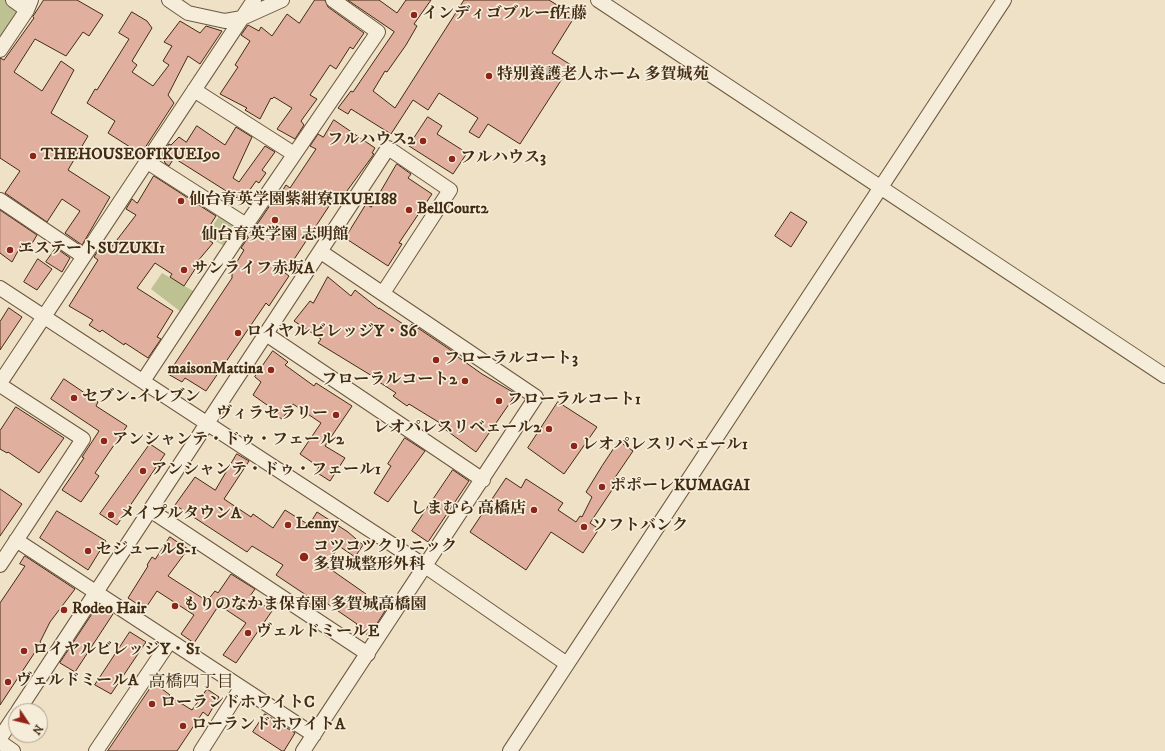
<!DOCTYPE html>
<html>
<head>
<meta charset="utf-8">
<style>
	body { margin:0 }
	#map { position:relative; width:1165px; height:751px; overflow:hidden; background:#efe1c5; font-family:"IM FELL DW Pica",serif }
	canvas { display:block }
	.north { position:absolute; left:8px; top:703px; width:40px; height:40px; box-sizing:border-box; background:#f5ecd9; border:1px solid #ad9f8a; border-radius:50%; rotate:125deg; font-size:11px; font-weight:700; line-height:16px; text-align:center; color:#422b13 }
	.north::after { content:''; display:block; margin:auto; width:14px; height:18px; background:#8f2418; clip-path:polygon(50% 0,100% 100%,50% 72%,0 100%) }
</style>
</head>
<body>
<div id="map">
<canvas width="1165" height="751"></canvas>
<div class="north">N</div>
</div>
<script>
const g = document.querySelector('canvas').getContext('2d');
g.lineJoin = 'round';
function fill(path, color) {
  g.fillStyle = color;
  g.fill(path, 'evenodd');
}
function strokePath(path, color, width, dash) {
  g.strokeStyle = color;
  g.lineWidth = width;
  g.lineCap = dash ? 'butt' : 'round';
  g.setLineDash(dash || []);
  g.stroke(path);
}
function label(font, color, halo, rows, align = 'center') {
  g.font = font + ' "IM FELL DW Pica","Noto Serif JP",serif';
  g.lineWidth = 3.5;
  g.setLineDash([]);
  g.textBaseline = 'middle';
  g.strokeStyle = halo;
  g.fillStyle = color;
  for (const [text, x, y, turn = 0] of rows) {
    g.save();
    g.translate(x, y);
    g.rotate((+turn || 0) * Math.PI / 180);
    g.textAlign = isNaN(turn) ? turn : align;
    if (halo) g.strokeText(text, 0, 0);
    g.fillText(text, 0, 0);
    g.restore();
  }
}
fill(new Path2D(`
	M0,0H13L27,10L0,50Z
	M220,215L235,224L237,228L224,246L206,235Z
	M162,273L195,292L181,312L151,289Z`), '#bec191');
const building = new Path2D(`
	M44,0H77L103,15L89,36L83,32L66,56L35,39L14,72L42,91L61,61L74,70L51,113L88,136L68,170L110,197L82,245L65,233L80,211L62,199L47,222L5,193L20,171L0,158V58L4,60L34,18L33,17Z
	M315,0H325L328,7L364,33L353,49L350,47L336,69L330,65L310,95L317,99L301,121L304,125L295,139L277,129L292,108L274,97L272,99L271,98L260,119L245,110L247,108L220,94L238,67L235,65L250,41L241,35L248,25L259,31L261,27L272,36L287,14L299,23Z
	M348,0H379L397,13L406,0H431L414,24L417,26L406,45L387,72L385,71L373,91L395,108L464,0H549L575,16L552,53L571,65L520,144L488,124L479,138L469,132L478,118L439,93L428,110L413,100L391,134L351,109L348,114L338,108L351,91L353,92L394,32Z
	M132,12L147,21L152,28L132,61L137,65L132,72L153,86L169,65L163,61L172,46L164,42L180,21L200,33L206,26L222,31L200,64L188,56L168,95L174,103L141,154L108,133L115,121L87,103L95,89L97,90L129,39L119,33Z
	M428,117L442,126L437,134L467,153L453,174L409,146Z
	M334,120L375,148L372,153L374,154L344,195L339,191L285,273L289,276L269,306L266,303L206,391L185,378L182,382L168,374L232,278V270L244,250L241,248L277,195L279,196L286,185L290,188L316,149L310,146L318,134L323,137Z
	M197,126L225,145L236,127L252,137L233,178L239,182L265,146L275,152L262,170L266,173L259,183L256,181L242,201L174,158L169,166L165,163L162,154L169,144L171,145L179,137L186,142Z
	M397,164L411,174L408,178L432,194L399,243L402,244L388,266L345,238L366,204L371,207Z
	M154,176L216,216L203,236L213,243L197,262L199,263L184,286L170,277L172,274L155,263L137,288L173,311L157,337L161,339L148,358L125,343L124,345L102,330L100,332L89,325L93,320L69,306L98,260L94,257L102,244L110,249L136,215L126,209L132,199L137,203Z
	M0,210L37,235L30,247L23,242L12,262L0,253Z
	M791,212L807,222L791,247L775,236Z
	M56,248L70,258L62,272L46,262Z
	M38,259L52,269L37,290L24,282Z
	M328,277L351,296L355,290L379,309V308L409,328L412,324L452,351L451,352L482,374L516,394L476,452L439,425L440,423L409,404L407,406L393,396L396,393L376,380L377,379L318,343L321,339L294,321L310,301L313,303Z
	M9,308L22,317L0,350V322Z
	M273,351L288,362L285,365L314,386L316,383L352,406L325,446L345,458L330,481L316,472L319,467L300,454L321,423L293,404L282,419L272,413L274,410L253,395L261,382L255,377Z
	M64,379L98,402L96,406L127,426L95,473L99,476L81,502L62,490L84,458L82,457L99,431L51,399Z
	M558,402L597,427L564,474L528,448Z
	M16,407L64,438L39,473L8,452L7,453L0,449V431Z
	M405,438L425,451L388,502L374,493L391,466L388,464Z
	M619,441L633,451L614,479L618,481L590,523L599,529L583,553L551,532L526,570L470,532L506,478L521,488L526,479L563,503L558,510L576,522L580,516L582,517L592,497L586,492L602,466Z
	M150,444L165,454L117,525L100,514Z
	M237,454L249,461L224,499L251,517L253,514L273,528L285,510L309,525L317,512L348,532L363,545L355,557L339,546L326,566L366,594L364,597L385,611L369,636L355,626L357,624L325,602L319,610L306,601L309,597L276,575L283,565L252,546L247,552L175,505L195,477L215,490Z
	M453,470L469,481L428,542L412,531Z
	M0,489L22,504L0,536Z
	M57,511L106,541L88,570L40,538Z
	M170,537L188,549L168,576L207,601L215,591L218,593L231,574L255,589L250,596L272,611L236,663L223,655L246,623L219,605L194,643L181,634L194,615L157,591L145,609L128,598L148,566L147,565L152,557L155,559Z
	M25,556L75,589L50,622L40,642L41,643L0,705V603L25,566L20,564Z
	M99,604L113,614L75,672L60,663Z
	M130,632L146,642L111,694L95,685Z
	M154,683L170,695L169,696L192,710L207,689L219,697L208,716L203,712L177,751H108Z
	M265,714L295,733L284,751H282L253,732Z`);
fill(building, '#e1af9d');
strokePath(building, '#422b13', 1);
const minor = new Path2D(`
	M13,0L27,10
	M169,0L188,13L225,21L242,18L282,0
	M598,0L1165,376
	M0,50L27,10L31,0
	M194,90L294,154
	M146,161L246,225
	M0,200L83,256
	M0,288L425,566L567,664
	M266,334L483,480
	M143,381L246,225L378,32L333,0
	M0,383L254,0
	M0,385L83,439L0,565
	M150,510L368,654
	M16,540L314,735
	M18,711L388,148L450,190L383,293
	M0,738L16,714
	M0,742L13,751
	M96,751L170,641
	M201,751L241,688
	M303,751L536,397L321,252
	M510,751L1004,0`);
strokePath(minor, '#6d5840', 16);
strokePath(minor, '#f5ecd9', 14);
for (const [x, y, r, color] of [
	[414,15,4,"#8f2418"],
	[489,76,4,"#8f2418"],
	[423,141,4,"#8f2418"],
	[33,156,4,"#8f2418"],
	[452,159,4,"#8f2418"],
	[181,201,4,"#8f2418"],
	[409,210,4,"#8f2418"],
	[275,220,4,"#8f2418"],
	[10,250,4,"#8f2418"],
	[184,270,4,"#8f2418"],
	[238,333,4,"#8f2418"],
	[436,360,4,"#8f2418"],
	[271,370,4,"#8f2418"],
	[465,381,4,"#8f2418"],
	[74,398,4,"#8f2418"],
	[499,401,4,"#8f2418"],
	[336,415,4,"#8f2418"],
	[549,429,4,"#8f2418"],
	[104,441,4,"#8f2418"],
	[574,446,4,"#8f2418"],
	[143,471,4,"#8f2418"],
	[602,487,4,"#8f2418"],
	[534,510,4,"#8f2418"],
	[111,515,4,"#8f2418"],
	[288,525,4,"#8f2418"],
	[584,527,4,"#8f2418"],
	[88,551,4,"#8f2418"],
	[304,557,5,"#8f2418"],
	[175,606,4,"#8f2418"],
	[64,610,4,"#8f2418"],
	[248,633,4,"#8f2418"],
	[24,651,4,"#8f2418"],
	[8,682,4,"#8f2418"],
	[152,704,4,"#8f2418"],
	[183,726,4,"#8f2418"]
]) {
  const dot = new Path2D();
  dot.arc(x, y, r, 0, 2 * Math.PI);
  g.fillStyle = color;
  g.fill(dot);
  strokePath(dot, '#f5ecd9', 1.5);
}
label('bold 16px', '#422b13', '#f5ecd9', [
	["インディゴブルーf佐藤",422,15],
	["特別養護老人ホーム 多賀城苑",497,76],
	["フルハウス2",415,141,"right"],
	["THEHOUSEOFIKUEI90",41,156],
	["フルハウス3",460,159],
	["仙台育英学園紫紺寮IKUEI88",189,201],
	["BellCourt2",417,210],
	["仙台育英学園 志明館",275,236,"center"],
	["エステートSUZUKI1",18,250],
	["サンライフ赤坂A",192,270],
	["ロイヤルビレッジY・S6",246,333],
	["フローラルコート3",444,360],
	["maisonMattina",263,370,"right"],
	["フローラルコート2",457,381,"right"],
	["セブン-イレブン",82,398],
	["フローラルコート1",507,401],
	["ヴィラセラリー",328,415,"right"],
	["レオパレスリベェール2",541,429,"right"],
	["アンシャンテ・ドゥ・フェール2",112,441],
	["レオパレスリベェール1",582,446],
	["アンシャンテ・ドゥ・フェール1",151,471],
	["ポポーレKUMAGAI",610,487],
	["しまむら 高橋店",526,510,"right"],
	["メイプルタウンA",119,515],
	["Lenny",296,525],
	["ソフトバンク",592,527],
	["コツコツクリニック",313,548],
	["多賀城整形外科",313,566],
	["セジュールS-1",96,551],
	["もりのなかま保育園 多賀城高橋園",183,606],
	["Rodeo Hair",72,610],
	["ヴェルドミールE",256,633],
	["ロイヤルビレッジY・S1",32,651],
	["ヴェルドミールA",16,682],
	["ローランドホワイトC",160,704],
	["ローランドホワイトA",191,726]
], 'left');
label('17px', '#422b13', '#f5ecd9', [
	["高橋四丁目",191,683]
]);
</script>
</body>
</html>
